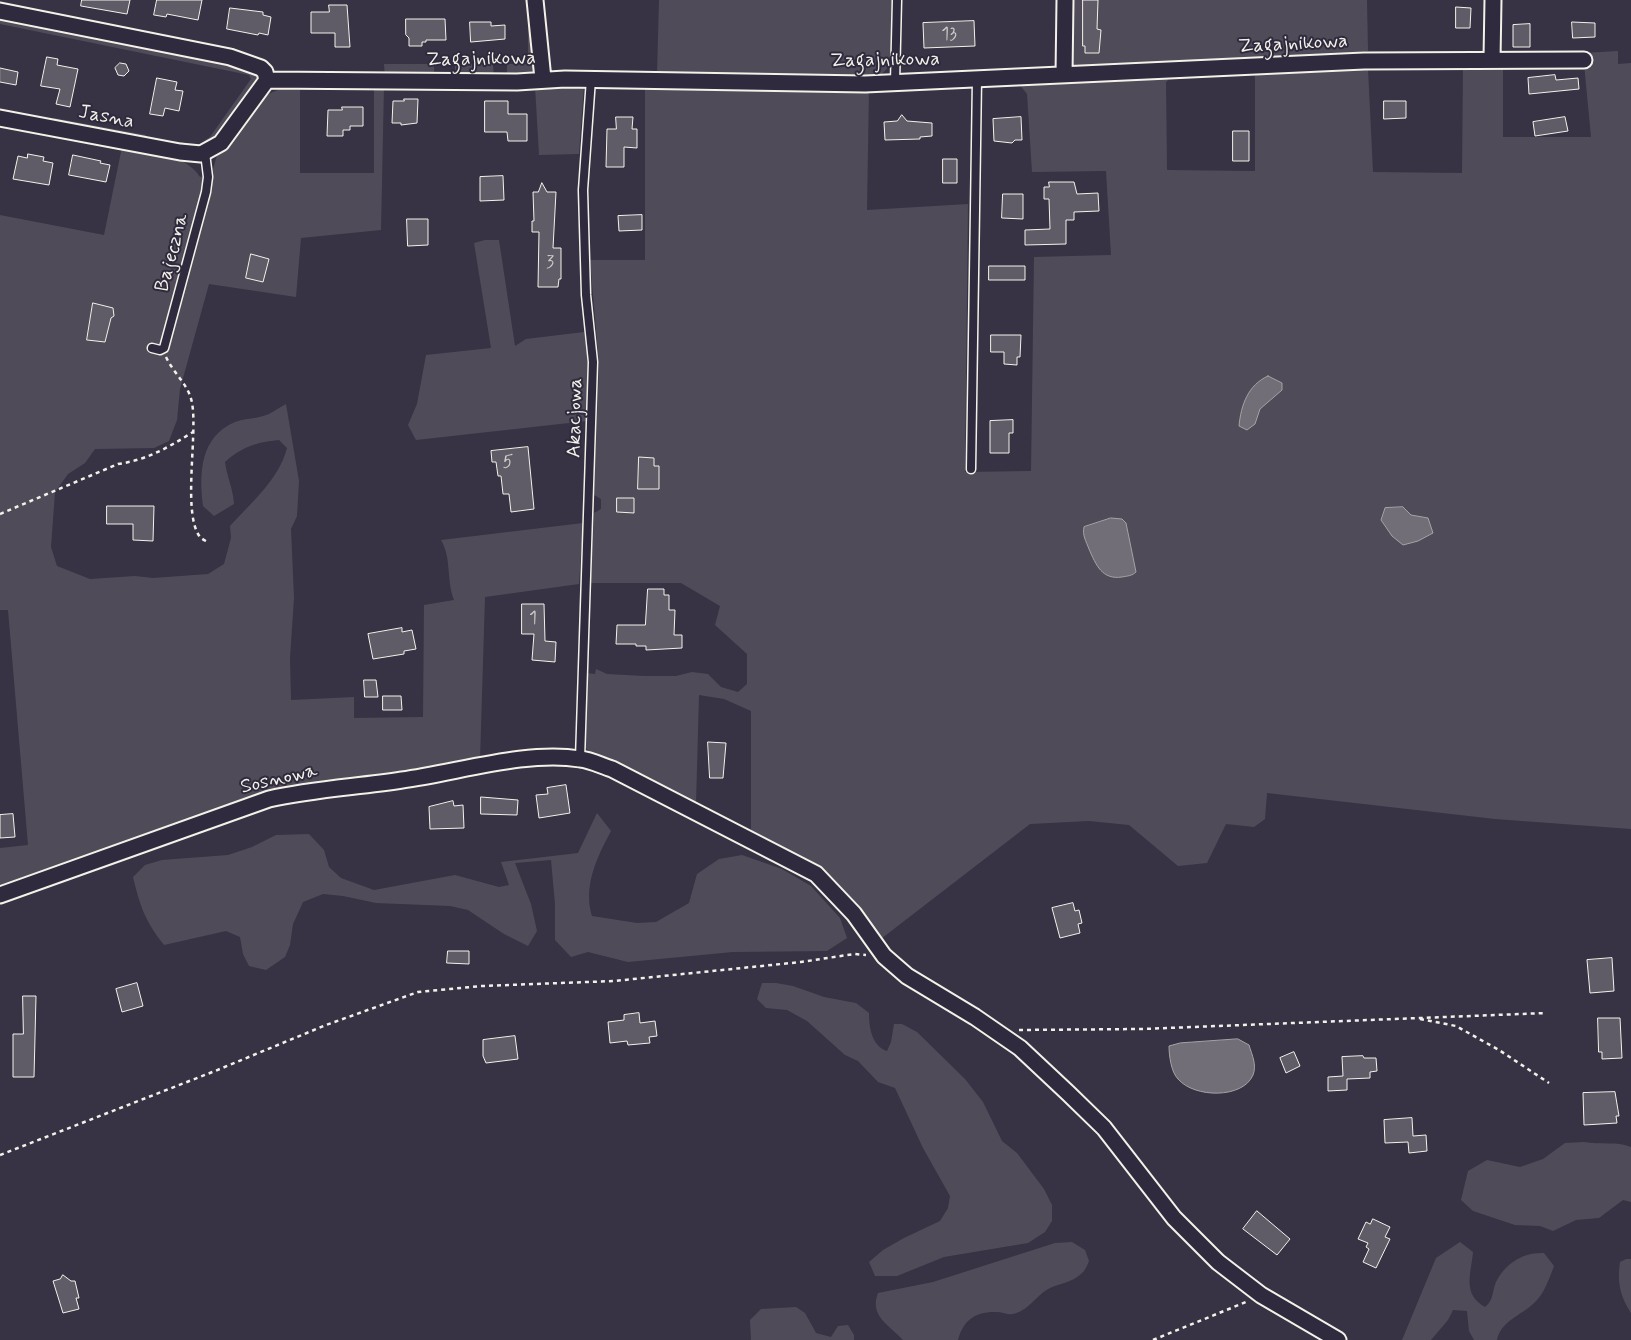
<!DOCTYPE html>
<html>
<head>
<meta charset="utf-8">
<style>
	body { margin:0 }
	canvas { display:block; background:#373244 }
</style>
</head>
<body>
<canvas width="1631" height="1340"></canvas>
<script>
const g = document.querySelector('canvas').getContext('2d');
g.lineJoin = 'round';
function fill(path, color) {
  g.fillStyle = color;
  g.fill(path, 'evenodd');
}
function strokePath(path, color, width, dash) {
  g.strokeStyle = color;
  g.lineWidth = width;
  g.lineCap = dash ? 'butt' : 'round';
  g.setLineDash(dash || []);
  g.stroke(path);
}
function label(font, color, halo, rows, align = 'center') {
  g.font = font + ' Mynerve,sans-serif';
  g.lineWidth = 4;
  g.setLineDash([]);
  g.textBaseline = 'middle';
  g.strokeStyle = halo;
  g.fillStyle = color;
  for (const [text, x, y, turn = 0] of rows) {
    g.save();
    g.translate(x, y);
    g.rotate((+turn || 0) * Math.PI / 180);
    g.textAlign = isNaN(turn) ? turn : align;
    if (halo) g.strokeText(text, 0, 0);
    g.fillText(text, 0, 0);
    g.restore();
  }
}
fill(new Path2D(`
	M528,0L535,68L526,77L507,79V64H528Z
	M659,0H893L892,63L881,75H657Z
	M1058,0H1367L1368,51L1208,65L1058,68Z
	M0,16L237,63L255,71L257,75V85L221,134L204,145L193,148L172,145L173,141L198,145L210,137L251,79L249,75L0,24Z
	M1618,51V64L1631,63V829L1495,819L1267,793L1265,819L1254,827L1226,824L1207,863L1178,866L1129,825L1089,821L1030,824L877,942L783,853L751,830V711L724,699L699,695L696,803L590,752L584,746L587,673L595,674L596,669L607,674L644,676H676L692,672L708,674L721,687L738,692L747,684V654L715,625L720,606L681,583H591L594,513L601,509V499L594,495L599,364L590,260H645V87H869L867,210L968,204L965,472L1031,471L1034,257L1111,255L1106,171L1032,172L1027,94L1019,84L1174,75L1166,82L1167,170L1255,171V74L1368,69L1373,172L1462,173L1463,65H1503V137H1591L1583,53Z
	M455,63L493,64L494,78H455Z
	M384,64H434V78H385Z
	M584,85L579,154L539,155L535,86Z
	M300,86V173H374V86H384L381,230L301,238L296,297L209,284L180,389L177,420L169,441L154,448L95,449L85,463L68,474L55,492L51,547L57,566L90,579L135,576L153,578L208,574L224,564L231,538L230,526C252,502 279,479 287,448L279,440C256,442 242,447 225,462C227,477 233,488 234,504L214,516L203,506C199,473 200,437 235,422C245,418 258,419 269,414C275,411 280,407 286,404L299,481L297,516L291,529L294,598L290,658L291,700L354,697V718L423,717L424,605L454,600C446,579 452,559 441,540L583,523L579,584L485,597L480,760L354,781L311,784L0,890V848L28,845L8,610H0V215L104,235L122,147C148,152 184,152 200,177L212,173L217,155L266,95L280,89Z
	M54,118L146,135L144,142L53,124Z
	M485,240H499L515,346L526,339L584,332L588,360L587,421L416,440L408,425L417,404L426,355L491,348L474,243Z
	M597,813L611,831C597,857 583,886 592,916L637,923L656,922L689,903L697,874L719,859L742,855L782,869L811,886L840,918L847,938L827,951L733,952L628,962L588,952L571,957L555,940V904L551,860L515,863L531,904L537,931L528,946L504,934L468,910L450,906L376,903L343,896L323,894L303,902L293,924L290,945L285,957L266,970L249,966L243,954L240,937L226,931L164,945C145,921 140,906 133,877L145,865L162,860L228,855L252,847L276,835L309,834L324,850L329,867L341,878L374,890L455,875L499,887L509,885L501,862L578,853Z
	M762,983H776L793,986L824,997L856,1003L869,1013C869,1028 872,1046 887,1051L891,1042L894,1024H902L917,1032L965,1079L983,1102L1002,1141L1017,1153L1044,1189L1052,1205V1221L1045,1232L1028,1243L944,1257L897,1276H875L869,1262L883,1250L904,1238L940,1221L948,1208L950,1196L923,1148L895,1088L878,1082L858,1061L845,1055L807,1021L787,1010L766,1008L757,999Z
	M1584,1142C1599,1145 1617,1141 1631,1147V1202L1623,1200L1599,1218L1576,1220L1553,1231L1540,1226L1515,1225L1473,1211L1461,1200L1468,1171L1487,1160L1520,1167L1543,1159L1565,1143Z
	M1072,1242L1085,1250L1089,1261C1087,1266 1085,1271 1081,1274C1071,1283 1061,1283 1050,1288C1036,1295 1028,1312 1012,1314C1007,1315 1002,1312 997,1312C976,1311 963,1320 958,1340H903C889,1325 869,1316 878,1293L933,1282L1055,1243Z
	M1460,1242L1473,1252C1471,1274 1462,1294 1485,1307C1494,1300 1492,1291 1496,1282C1506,1263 1523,1252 1544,1253L1554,1266C1549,1279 1544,1295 1533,1304C1520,1316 1501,1321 1497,1340H1474L1469,1331L1467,1311L1453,1310L1448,1320L1431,1340H1402L1436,1258Z
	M1626,1259H1631V1313C1620,1296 1617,1282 1620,1262Z
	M796,1307L805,1313L816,1333L831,1337L838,1326L848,1325L854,1335V1340H751L750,1320L761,1309Z`), '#504b59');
const water = new Path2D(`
	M1268,376L1282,383V390L1260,409L1255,424L1247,430L1239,426C1241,405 1248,385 1268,376Z
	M1403,507L1411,515L1428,518L1433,533L1418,541L1403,545L1392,536L1381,520L1385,508Z
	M1111,518L1122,519L1126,523L1136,572C1132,576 1127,576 1122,577C1102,580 1096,565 1089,549C1086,541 1082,535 1084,527Z
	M1238,1039L1249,1045C1252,1055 1257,1065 1253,1075C1243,1099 1194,1098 1178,1079C1171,1072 1169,1055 1169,1046L1180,1043Z`);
fill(water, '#726e77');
strokePath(water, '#a6a2a4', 1);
const building = new Path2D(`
	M82,0H130L127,14L81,6Z
	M157,0H202L198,20L167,14L166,17L154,15Z
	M1083,0H1098L1097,29L1101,30L1099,53H1085V46H1083Z
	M329,5H347L350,47H335V33H311V12H329Z
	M1456,7L1471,8L1470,28H1456Z
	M230,8L263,12V15L271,17L268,35L259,33L258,35L227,29Z
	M406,19H445L446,40H426V42H422V46H409V38L406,35Z
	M974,21L975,46L924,48L923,23Z
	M470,22H491V26L505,25V39L471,42Z
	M1572,22L1595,23V37L1573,38Z
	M1530,24V47H1513V25Z
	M47,57L58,59L57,65L78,69L70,107L56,104L60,89L41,86Z
	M120,63L126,64L129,71L124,76L118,75L115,68Z
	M0,68L18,72L16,85L0,82Z
	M1555,75L1556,80L1578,78L1579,89L1529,94L1528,78Z
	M157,78L177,82L175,90L183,91L179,111L165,108L163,116L150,114Z
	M404,99H418L417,123L401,125V123H392L393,101H404Z
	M485,101H508V114H527V141H508L507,132H485Z
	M1384,101H1406V118L1384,119Z
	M342,107H363V126H350V130H343V136H327L328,110H342Z
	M902,115L907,121L932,123V136L920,137V139L885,140L884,122L897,121Z
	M616,117H633L632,129H637V148L624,147V167H606L607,129H616Z
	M1021,117L1022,140H1015L1012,143L994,141L993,119Z
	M1565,117L1568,131L1535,136L1533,122Z
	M1233,131H1249V161H1233Z
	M28,154L44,157L43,161L53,163L49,185L13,179L18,156L27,158Z
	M73,155L101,161L100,163L110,165L106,182L69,175Z
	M943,159H957V183H943Z
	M503,176L504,200L480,201V177Z
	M1049,182H1074L1077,194L1098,193L1099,211L1074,212V220H1066V244L1025,245V230L1050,229L1049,199H1044V187H1049Z
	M542,183L547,192H556L553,248H561V279H559L558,287H538L539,232H532V221H534L533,192H538Z
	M1003,194H1023V219L1002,218Z
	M642,215V230L619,231L618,216Z
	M407,219H428V245L408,246Z
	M251,254L269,259L263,282L246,278Z
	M989,266H1025V280H989Z
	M93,303L113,308L114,316L111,318L105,342L87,340Z
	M991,335H1021L1020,357H1017V365L1004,364V352H991Z
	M1013,420V433H1009V453H990V421Z
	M528,447L534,509L511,512L509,494H503L501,476H498L496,462H492L491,451Z
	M639,457L654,458V466H659V489H638Z
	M617,498H634V513L617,512Z
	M107,506H154L153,541L133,540V524H107Z
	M648,589H664V595H669V610H675L674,635H682V648L646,650V646H636V644H616L617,625H645Z
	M522,604H544L545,641L556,642L555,662L532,660L534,634H522Z
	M402,628V632L412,630L416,649L404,651V654L373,659L368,634Z
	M364,680H376L378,697H365Z
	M383,696H401L402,710H383Z
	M708,742L726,743L723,778H710Z
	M566,785L570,813L539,818L536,795L548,794L547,788Z
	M481,797L518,800L517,815L481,814Z
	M453,801L454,806L463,805L464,828L430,829L429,807Z
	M13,814L15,837L0,838V815Z
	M1073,903L1075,911L1079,910L1082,923L1078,924L1080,933L1060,938L1052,908Z
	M448,951H469V964L447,963Z
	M1612,958L1614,991L1590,993L1587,960Z
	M137,983L143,1006L122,1012L116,989Z
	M23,996H36L34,1077H13V1034H23Z
	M639,1013L640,1023L655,1021L657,1036L649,1037L650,1043L628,1045L627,1041L610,1043L608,1022L624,1020V1015Z
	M1598,1018H1620L1622,1058L1602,1059V1052H1599Z
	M515,1036L518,1059L486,1063L483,1056V1040Z
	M1294,1052L1300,1066L1286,1073L1280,1058Z
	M1363,1056L1364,1058H1376L1377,1071L1370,1072V1078L1347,1079V1090L1328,1091V1077L1343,1076L1342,1057Z
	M1615,1092L1619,1116H1616L1617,1123L1584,1125L1583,1093Z
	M1412,1118L1413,1136L1426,1135L1427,1151L1409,1153L1408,1142L1385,1143L1384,1120Z
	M1257,1211L1290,1239L1277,1255L1243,1229Z
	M1373,1219L1390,1227L1385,1237L1390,1239L1376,1268L1363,1262L1369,1249L1366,1247L1368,1243L1358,1239L1366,1222L1370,1224Z
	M63,1275L71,1281H75L79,1298H76L79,1309L63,1313L53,1281L60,1279Z`);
fill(building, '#5f5c67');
strokePath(building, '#f4f1e8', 1);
const lane = new Path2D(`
	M895,82L897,0
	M152,348L160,350L164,348L206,192L208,177L205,153
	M971,469L977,79
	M580,759L593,362L586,295L583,190L591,79`);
const street = new Path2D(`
	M535,0L543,79
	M0,11L230,57L261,68L265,72L267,80
	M1492,59L1493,0
	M1064,75L1065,0
	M267,80L517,82L565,79L865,84L1364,61L1584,60
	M0,118L180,152L201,154L221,143L267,80
	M0,895L269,799C313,789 357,787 402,780C456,773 526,750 580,759C591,760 602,766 612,769L816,874L854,914L884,956L907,976L975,1017L1020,1048L1068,1093L1104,1128L1174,1218L1218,1262L1261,1295L1338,1340`);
strokePath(lane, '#f4f1e8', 11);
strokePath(street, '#f4f1e8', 19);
strokePath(new Path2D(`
	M166,357C174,374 189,385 192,403C198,434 182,514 200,537C202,539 206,541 209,543
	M0,514L118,464C147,460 169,447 193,432
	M1420,1019L1456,1026L1499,1050L1549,1083
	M1019,1030L1142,1029L1546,1013
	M0,1155L215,1071L326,1025L418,992L482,986L614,981L801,962L854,954L866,955
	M1153,1340L1246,1302`), '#f4f1e8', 2.5, [4, 4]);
strokePath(lane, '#2f2a3d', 8);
strokePath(street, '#2f2a3d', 15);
label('18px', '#cfccc8', null, [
	["13",949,35],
	["3",550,263],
	["5",508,463],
	["1",533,619]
]);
label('20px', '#f4f1e8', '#2f2a3d', [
	["Zagajnikowa",1293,45,-3],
	["Zagajnikowa",481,60,-1],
	["Zagajnikowa",885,61,-1],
	["Jasna",106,118,11],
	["Bajeczna",173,253,-75],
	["Akacjowa",576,418,-89],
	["Sosnowa",279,780,-13]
]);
</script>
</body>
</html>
